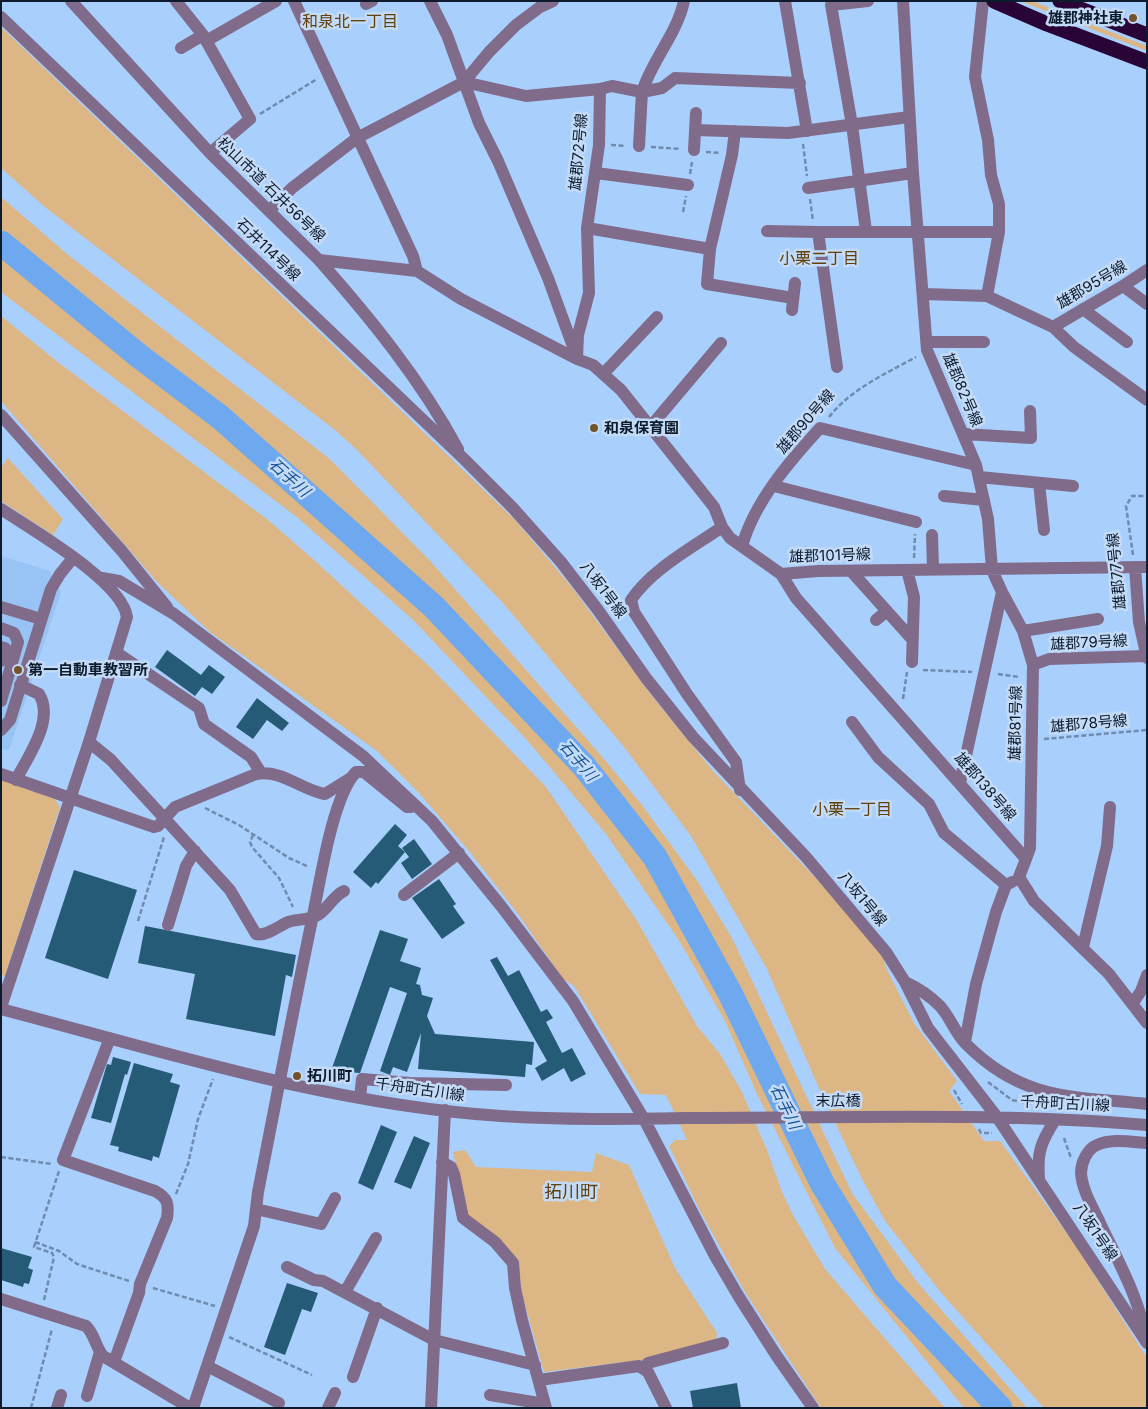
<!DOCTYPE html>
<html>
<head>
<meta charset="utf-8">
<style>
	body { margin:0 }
	#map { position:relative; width:1148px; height:1409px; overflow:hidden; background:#a9cffd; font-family:Inter,sans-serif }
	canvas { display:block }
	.frame { position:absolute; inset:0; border:2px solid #0d1b2c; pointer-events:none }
</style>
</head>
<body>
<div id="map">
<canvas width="1148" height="1409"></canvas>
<div class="frame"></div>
</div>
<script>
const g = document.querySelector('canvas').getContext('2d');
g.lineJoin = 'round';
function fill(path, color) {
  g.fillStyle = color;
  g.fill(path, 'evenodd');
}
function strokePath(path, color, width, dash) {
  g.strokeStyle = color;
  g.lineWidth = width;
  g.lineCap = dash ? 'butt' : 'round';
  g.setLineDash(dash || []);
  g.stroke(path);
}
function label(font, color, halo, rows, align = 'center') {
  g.font = font + ' Inter,"Noto Sans JP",sans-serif';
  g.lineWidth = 5;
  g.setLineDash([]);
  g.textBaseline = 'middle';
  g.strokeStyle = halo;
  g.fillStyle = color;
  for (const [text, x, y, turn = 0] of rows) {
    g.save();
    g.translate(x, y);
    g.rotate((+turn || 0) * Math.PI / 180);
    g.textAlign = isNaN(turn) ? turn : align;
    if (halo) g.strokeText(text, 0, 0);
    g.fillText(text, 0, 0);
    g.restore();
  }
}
fill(new Path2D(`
	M1,556L50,571L61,592L9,750L1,749Z`), '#98c3f5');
fill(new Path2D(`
	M1020,1H1032L1147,46V51Z
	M1,27L516,521L574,590L652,696L713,771L829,892L882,955L887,970L914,1023L957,1081L949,1091L984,1141H1000L1076,1246L1147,1358V1408H1044L943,1295L885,1221L862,1179L822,1095L766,967L691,836L624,747L502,602L356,449L335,430L46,208L1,168Z
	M1,197L67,254L331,460L431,562L599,753L642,805L696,879L732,938L852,1193L918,1283L1027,1408H964L835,1248L757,1094L725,1021L680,942L606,834L526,739L413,620L298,518L1,292Z
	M1,316L59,363L268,520L314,560L429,666L546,787L636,919L697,1026L720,1054L742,1092L767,1150L782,1192L793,1215L825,1269L945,1408H821L745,1292L699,1209L669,1146L675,1140H687L666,1095L640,1094L574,986L563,979L518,914L469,851L419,793L377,751L210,632L157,582L1,401Z
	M8,458L63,519L53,535L1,501V467Z
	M1,780L54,798L60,807L5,976L1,975Z
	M465,1150L476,1167L592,1172L596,1153L629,1165L675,1268L717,1333L716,1340L649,1359L544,1372L521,1291L519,1266L467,1215L453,1152Z`), '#ddb685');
strokePath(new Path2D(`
	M1,243L139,356L220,417L434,607L584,766L655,857L731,995L822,1183L885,1286L1000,1408`), '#6ea9ef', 25);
fill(new Path2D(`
	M167,650L201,675L209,665L225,677L212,694L202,687L195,696L155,667Z
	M257,698L289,723L282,731L267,720L253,739L236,727Z
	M395,824L407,835L398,846L405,852L378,884L376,882L371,888L353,872Z
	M414,839L432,864L412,879L401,863L409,857L402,848Z
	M74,870L137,890L108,979L45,958Z
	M439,879L456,904L453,906L465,923L442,939L412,898Z
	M145,926L296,955L292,977L286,975L275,1036L186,1019L195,974L138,963Z
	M380,930L408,939L400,961L421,968L416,984L420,985L422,995L433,998L427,1016L435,1034L534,1042L532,1065L526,1064L525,1077L418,1069L421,1033L407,1072L393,1067L390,1075L380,1071L407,993L390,987L360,1073L331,1071Z
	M497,957L508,976L519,970L541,1012L547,1009L553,1018L546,1022L562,1053L572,1048L586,1074L571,1082L564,1068L542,1081L535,1068L547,1061L490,960Z
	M113,1057L131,1062L127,1075L125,1074L111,1123L91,1118L107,1064L111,1065Z
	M134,1063L173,1074L170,1082L180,1085L159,1158L153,1156L152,1161L118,1151L119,1147L110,1145Z
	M381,1125L397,1132L373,1190L358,1183Z
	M414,1136L430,1143L411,1189L394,1182Z
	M1,1248L32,1257L28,1268L33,1270L29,1284L24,1283L23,1287L1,1280Z
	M287,1283L318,1293L311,1312L302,1309L285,1355L264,1347Z
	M737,1383L741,1408H693L690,1391Z`), '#255b76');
strokePath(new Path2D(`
	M260,114L317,79
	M803,144L807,176
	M611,145L626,146
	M651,147L681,149
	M706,152L721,153
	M690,174L692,162
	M810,199L813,221
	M683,212L686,196
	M829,417C851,389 885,374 916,357
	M1133,555L1126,506L1132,496H1147
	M914,558L915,534
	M923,670L972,672
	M998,674L1019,677
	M903,699L907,672
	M1044,739L1147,730
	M205,808L239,825L289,858L309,867
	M253,835L250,842L252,847L279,878L293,907
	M138,921L164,837
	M988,1082L1012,1100L1031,1104
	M954,1090L962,1104
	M979,1129L981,1133H992
	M1064,1138L1071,1158
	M1,1157L52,1164
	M176,1194L188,1164L198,1119L213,1079
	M35,1242L59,1251L77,1264L129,1281
	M153,1288L215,1306
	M44,1300L54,1257L52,1253L34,1247L59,1171
	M229,1337L312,1375
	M31,1408L52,1329`), '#6f8caf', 2.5, [5, 2.5]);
strokePath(new Path2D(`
	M71,1L210,153L319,260L417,271L461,299L577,359L593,365L621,390L714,507L722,527
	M176,1L203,35L250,119L210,153
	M294,1L413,256L417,271
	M430,1L447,35L479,123L498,161L548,278L575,352
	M785,1L807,131
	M903,1L913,173L927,350L976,465L988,519L992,570L1002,592L960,783
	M983,1L975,77L988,140L991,175L999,204V232L987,296
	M366,4L372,1
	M1,17L464,459L512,507L561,562L598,610L646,678L693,737L806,857L886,952L905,982L928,1028L997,1117L1147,1343
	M206,41L276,1
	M181,48L203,35
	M464,82L526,96L600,89
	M695,130L788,133L909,117
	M639,146L642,92L662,88L675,78L800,83
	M694,150L696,113
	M596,173L688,185
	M808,188L913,173
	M270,210L292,188L357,138L464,82L489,52L516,25L540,7L553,1
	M587,228L710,249L707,284L793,298
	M767,231L818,232
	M866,231L852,125L831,5L868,1
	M710,249L732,155L735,131
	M319,260C371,319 420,379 458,449
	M1123,286L1147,304
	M924,294L987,296L1053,327L1074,347L1147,400
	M1083,309L1127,342
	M792,310L795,283
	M1053,327L1123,286L1147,270
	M927,342H984
	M577,359L578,335L589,293L587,228L599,145L600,89L612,86L642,92C652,60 677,34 684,1
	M837,367L818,232H999
	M604,373L657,317
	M1,415L121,550L167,607
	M651,426L721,343
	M964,434L1031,438L1030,411
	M979,477L1073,486
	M1039,483L1044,530
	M774,486L916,522
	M944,496L984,500
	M1,509C32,530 122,581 127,617L89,742L1,1007
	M932,535L933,569
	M742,546C755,501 789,462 820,428L976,465
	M1135,567L1139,622L1147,658
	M907,570L914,597L912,662
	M851,571L911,638
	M781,574L796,598L1026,859L1019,877L1034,901L1109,974L1147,1023
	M102,578L119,581L174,614L363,756L432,821L501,906L573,1001L644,1119L715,1256L739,1297L776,1355L813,1408
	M1002,592L1023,631L1033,665L1030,848L1026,859
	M1,607L41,619
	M876,620L887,611
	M1,628L14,633L18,642L1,701
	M1023,631L1098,619
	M1,647L5,648L1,661
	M117,653L199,708L204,724L251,757L261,773
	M1033,665L1049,659L1146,656
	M852,722L878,757L929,804L944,833L1006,885
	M1,730L10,720L51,589L60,574L73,558
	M89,742L111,760L230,890L256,934C265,937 279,926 288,922C297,919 310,920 318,915C328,909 333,896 344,891
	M1,774L154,827L158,826L175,807L256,774C282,769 301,790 325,794L349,779
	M16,780C28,756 55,720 39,694L20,685
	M740,790L736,762L687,694L634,612L631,600C652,569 692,548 722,527L730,538L781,574L818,571L1147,567
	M404,895L459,853
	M168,925L186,866L195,851
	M1083,947L1107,846L1110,807
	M905,982C918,988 930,996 940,1006C950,1017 955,1033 966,1044C1023,1101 1072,1096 1147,1104
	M1133,1003L1141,991L1147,975
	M1,1009C165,1052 331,1105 501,1116C563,1120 625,1119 687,1118C840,1118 994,1112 1147,1125
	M110,1038L63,1160L155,1191C168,1198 169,1204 167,1218L140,1284L139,1293L114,1362
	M965,1042L976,984L996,912L1006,885L1012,882
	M360,1098L362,1079L410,1083L506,1085
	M442,1162L451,1167L454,1174L463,1218L495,1242L513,1263L515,1288L522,1320L546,1408
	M1039,1178C1037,1152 1041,1142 1055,1120
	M256,1209L321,1224L335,1198
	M287,1267L314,1280L323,1281L434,1340L535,1365
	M345,1292L376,1238
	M1,1299L86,1326C95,1335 95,1346 103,1356L190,1408
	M1145,1333C1137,1294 1117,1259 1100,1223C1093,1208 1082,1190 1081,1173C1081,1163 1087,1149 1097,1145C1111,1138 1132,1142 1147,1143
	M207,1366L279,1403
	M644,1368L648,1363L723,1343
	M353,1377L377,1308
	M539,1380L639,1366L648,1372L666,1408
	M490,1395L545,1404
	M87,1396L100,1352
	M57,1408L61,1395
	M193,1408L254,1226L258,1192C276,1101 293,1010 312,920C320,883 332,797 356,772H364L407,807H411
	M328,1408L335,1393
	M431,1408L445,1110`), '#806b8b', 12);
strokePath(new Path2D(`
	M994,1L1047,24L1147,62
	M1060,1L1147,35`), '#280437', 15);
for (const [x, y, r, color] of [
	[1133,18,5,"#73542a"],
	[594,428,5,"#73542a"],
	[18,670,5,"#73542a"],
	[297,1076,5,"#73542a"]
]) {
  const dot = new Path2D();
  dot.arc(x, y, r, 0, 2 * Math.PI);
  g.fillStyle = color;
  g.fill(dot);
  strokePath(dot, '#c4dbf7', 2);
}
label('bold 15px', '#0d1b2c', '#c4dbf7', [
	["雄郡神社東",1123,18,"right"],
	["和泉保育園",604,428],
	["第一自動車教習所",28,670],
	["拓川町",307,1076]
], 'left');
label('15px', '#0d1b2c', '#c4dbf7', [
	["雄郡72号線",579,152,-85],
	["松山市道 石井56号線",271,190,44],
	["石井114号線",268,250,44],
	["雄郡95号線",1092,285,-31],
	["雄郡82号線",962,390,67],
	["雄郡90号線",806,422,-49],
	["雄郡101号線",830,556,-2],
	["雄郡77号線",1117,571,-96],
	["八坂1号線",603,590,53],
	["雄郡79号線",1089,643,-3],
	["雄郡81号線",1016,723,-89],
	["雄郡78号線",1089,724,-5],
	["雄郡138号線",985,787,49],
	["八坂1号線",862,899,50],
	["千舟町古川線",420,1090,8],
	["末広橋",838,1101],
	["千舟町古川線",1065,1104,3],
	["八坂1号線",1095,1232,56]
]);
label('16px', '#614009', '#c4dbf7', [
	["和泉北一丁目",350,22],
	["小栗二丁目",819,259],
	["小栗一丁目",852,810]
]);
label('italic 16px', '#165291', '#c4dbf7', [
	["石手川",289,478,42],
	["石手川",578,761,49],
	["石手川",785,1107,64]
]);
label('18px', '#614009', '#c4dbf7', [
	["拓川町",571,1193]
]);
</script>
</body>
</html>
